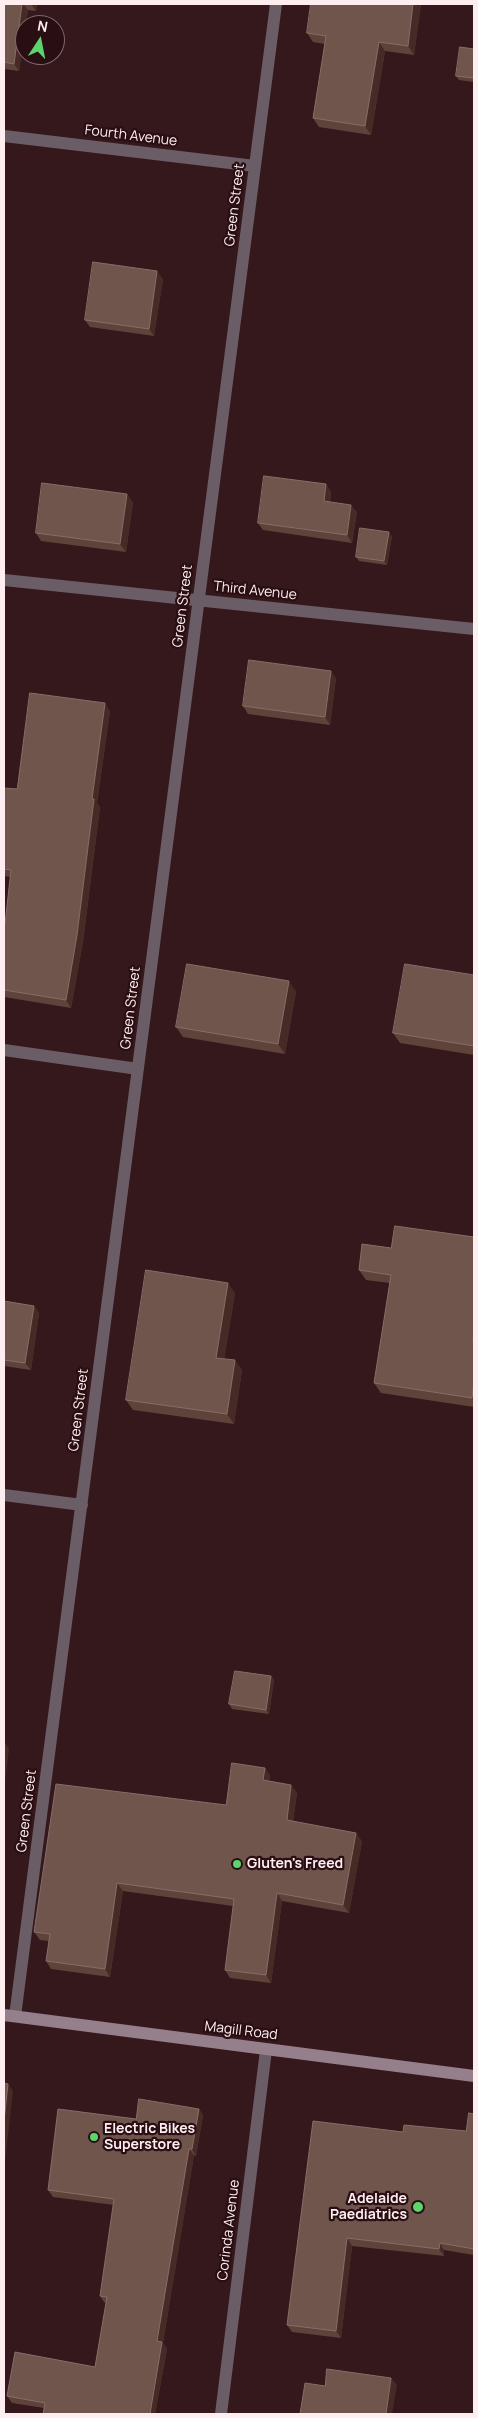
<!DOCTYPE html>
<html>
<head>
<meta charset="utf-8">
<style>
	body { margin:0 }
	#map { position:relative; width:478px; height:2418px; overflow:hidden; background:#34181c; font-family:Manrope,sans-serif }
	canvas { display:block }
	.frame { position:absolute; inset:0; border:5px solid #ffeef0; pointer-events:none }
	.north { position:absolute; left:15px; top:15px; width:50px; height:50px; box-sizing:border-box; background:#290e13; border:1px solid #7f686b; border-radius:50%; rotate:11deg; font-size:14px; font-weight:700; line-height:20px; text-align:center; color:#ffeef0 }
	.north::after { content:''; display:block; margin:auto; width:18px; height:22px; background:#5cd56d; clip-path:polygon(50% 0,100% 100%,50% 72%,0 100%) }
</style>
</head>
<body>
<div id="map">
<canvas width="478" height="2418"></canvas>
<div class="frame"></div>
<div class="north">N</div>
</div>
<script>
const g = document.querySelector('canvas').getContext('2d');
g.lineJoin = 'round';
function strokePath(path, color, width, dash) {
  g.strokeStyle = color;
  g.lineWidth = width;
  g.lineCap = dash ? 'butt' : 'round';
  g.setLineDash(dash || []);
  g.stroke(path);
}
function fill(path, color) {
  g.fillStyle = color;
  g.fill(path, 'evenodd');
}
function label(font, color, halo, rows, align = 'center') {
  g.font = font + ' Manrope,sans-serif';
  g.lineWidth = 4.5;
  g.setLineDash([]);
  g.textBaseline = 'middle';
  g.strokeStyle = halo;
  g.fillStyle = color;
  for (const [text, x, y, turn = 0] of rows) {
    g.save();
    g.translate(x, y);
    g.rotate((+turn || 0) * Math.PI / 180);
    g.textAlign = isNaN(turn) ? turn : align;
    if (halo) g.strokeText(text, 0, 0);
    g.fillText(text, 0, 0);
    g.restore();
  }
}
strokePath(new Path2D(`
	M4,136L255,166
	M4,580L474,629
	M4,1050L138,1069
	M4,1495L82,1505
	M15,2016L276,4
	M221,2414L266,2050`), '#6b5d65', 12);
strokePath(new Path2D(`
	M4,2015L474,2076`), '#957f8b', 12);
fill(new Path2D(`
	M4,4H37L36,11L28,10L19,71L4,69Z
	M421,4L414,55L385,51L371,135L319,127L313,118L325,44L313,42L307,33Z
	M474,49V82L459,80L456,76Z
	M163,279L154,336L90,327L85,320Z
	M326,484L331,492L330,502L357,512L352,543L263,530L258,523Z
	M133,502L126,552L41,541L36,533Z
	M392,536L387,565L359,561L356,557Z
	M336,678L330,725L248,714L243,706Z
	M110,711L97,803L100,807L83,942L71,1008L4,997V924H5L11,877L4,876V788L17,789Z
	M474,975V1055L400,1043L393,1033Z
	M296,991L285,1054L183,1037L176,1027Z
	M474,1237V1407L381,1393L374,1383L390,1283L366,1280L359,1270L391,1248Z
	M235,1293L224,1359L242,1370L234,1424L133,1410L126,1400Z
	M4,1301L34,1306L39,1313L31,1370L4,1366Z
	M271,1676L274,1680L269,1714L232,1709L229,1704Z
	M265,1768L270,1776L269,1781L291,1785L297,1793L293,1821L362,1841L349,1913L282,1901L271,1983L230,1978L225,1970L233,1906L123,1891L110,1977L51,1969L46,1961L49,1941L40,1940L34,1932L226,1805Z
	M199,2109L203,2115L196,2156L194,2155L163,2343L167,2349L155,2414H43L44,2408L12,2403L7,2396L95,2367L106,2303L104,2302L100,2296L114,2205L53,2197L48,2190L136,2119Z
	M474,2114V2255L444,2250V2256L352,2246L341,2338L292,2332L287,2325L403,2132L466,2131Z`), '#5f433a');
fill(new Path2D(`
	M22,4H23L28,10L19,71L14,64Z
	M31,4H37L36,11Z
	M413,4H421L414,55L408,46Z
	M379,42L385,51L371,135L365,126Z
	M157,271L163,279L154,336L149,329Z
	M326,484L331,492L329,508L324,501Z
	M127,494L133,502L126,552L120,544Z
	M351,505L357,512L352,543L347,535Z
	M389,532L392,536L387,565L384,561Z
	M331,671L336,678L330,725L325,717Z
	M105,703L110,711L97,803L100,807L83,942L71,1008L66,1000L92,799Z
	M289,981L296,991L285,1054L278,1044Z
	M228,1283L235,1293L223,1368L216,1358Z
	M34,1306L39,1313L31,1370L25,1363Z
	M235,1360L242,1370L234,1424L227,1414Z
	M474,1382V1401L472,1398Z
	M271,1676L274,1680L269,1714L266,1710Z
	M4,1741L9,1749L4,1789Z
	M265,1768L270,1776L269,1788L263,1780Z
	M291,1785L297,1793L292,1828L287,1820Z
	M356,1833L362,1841L349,1913L343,1905Z
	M117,1883L123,1891L110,1977L105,1969Z
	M277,1893L282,1901L271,1983L266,1975Z
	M8,2084L13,2091L4,2171V2121Z
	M199,2109L203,2115L196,2156L192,2149Z
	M189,2149L194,2155L163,2343L167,2349L155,2414H150L157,2341Z
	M347,2238L352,2246L341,2338L336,2331Z
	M440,2243L444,2250V2256L439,2249Z
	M391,2378L397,2385L392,2414H386Z`), '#472a26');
const building = new Path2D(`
	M4,4H22L14,64L4,62Z
	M311,4H413L408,46L379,42L365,126L313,118L326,36L307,33Z
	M460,47L474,49V78L456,76Z
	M93,262L157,271L149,329L85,320Z
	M264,476L326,484L324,501L351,505L347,535L258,523Z
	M42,483L127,494L120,544L36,533Z
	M360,528L389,532L384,561L356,557Z
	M249,660L331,671L325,717L243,706Z
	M30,693L105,703L92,799H94L77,935L66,1000L4,990V924H5L11,870L4,869V788L17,789Z
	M187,964L289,981L278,1044L176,1027Z
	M405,964L474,975V1046L393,1033Z
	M395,1226L474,1237V1332L473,1342L474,1343V1382L472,1398L374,1383L391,1275L359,1270L362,1244L391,1248Z
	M146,1270L228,1283L216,1358L235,1360L227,1414L126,1400Z
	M4,1301L34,1306L25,1363L4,1360Z
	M235,1671L271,1676L266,1710L229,1704Z
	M232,1763L265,1768L263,1780L291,1785L287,1820L356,1833L343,1905L277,1893L266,1975L225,1970L234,1899L117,1883L105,1969L46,1961L50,1934L34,1932L56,1784L226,1805Z
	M4,2083L8,2084L4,2121Z
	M139,2099L199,2109L192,2149H189L157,2341L162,2342L150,2414H43L45,2403L7,2396L15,2352L95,2367L107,2297L100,2296L114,2199L48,2190L58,2109L136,2119Z
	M469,2113L474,2114V2249L440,2243L439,2249L347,2238L336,2331L287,2325L313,2121L403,2132L404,2125L466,2131Z
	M327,2369L391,2378L386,2414H300L305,2383L325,2386Z`);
fill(building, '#70554d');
strokePath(building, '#876d67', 1);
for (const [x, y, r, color] of [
	[237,1864,5,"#5cd56d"],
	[94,2137,5,"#5cd56d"],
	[418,2207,6,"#5cd56d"]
]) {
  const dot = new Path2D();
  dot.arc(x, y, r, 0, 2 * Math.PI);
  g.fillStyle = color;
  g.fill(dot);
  strokePath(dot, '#290e13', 2);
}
label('14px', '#ffeef0', '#290e13', [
	["Fourth Avenue",131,136,7],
	["Green Street",235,205,-83],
	["Third Avenue",255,591,6],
	["Green Street",183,606,-83],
	["Green Street",131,1008,-83],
	["Green Street",79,1410,-83],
	["Green Street",27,1811,-83],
	["Magill Road",241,2031,7],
	["Corinda Avenue",229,2230,-83]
]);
label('bold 14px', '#ffeef0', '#290e13', [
	["Gluten's Freed",247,1864],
	["Electric Bikes",104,2129],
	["Superstore",104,2145],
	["Adelaide",407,2199,"right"],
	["Paediatrics",407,2215,"right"]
], 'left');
</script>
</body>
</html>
